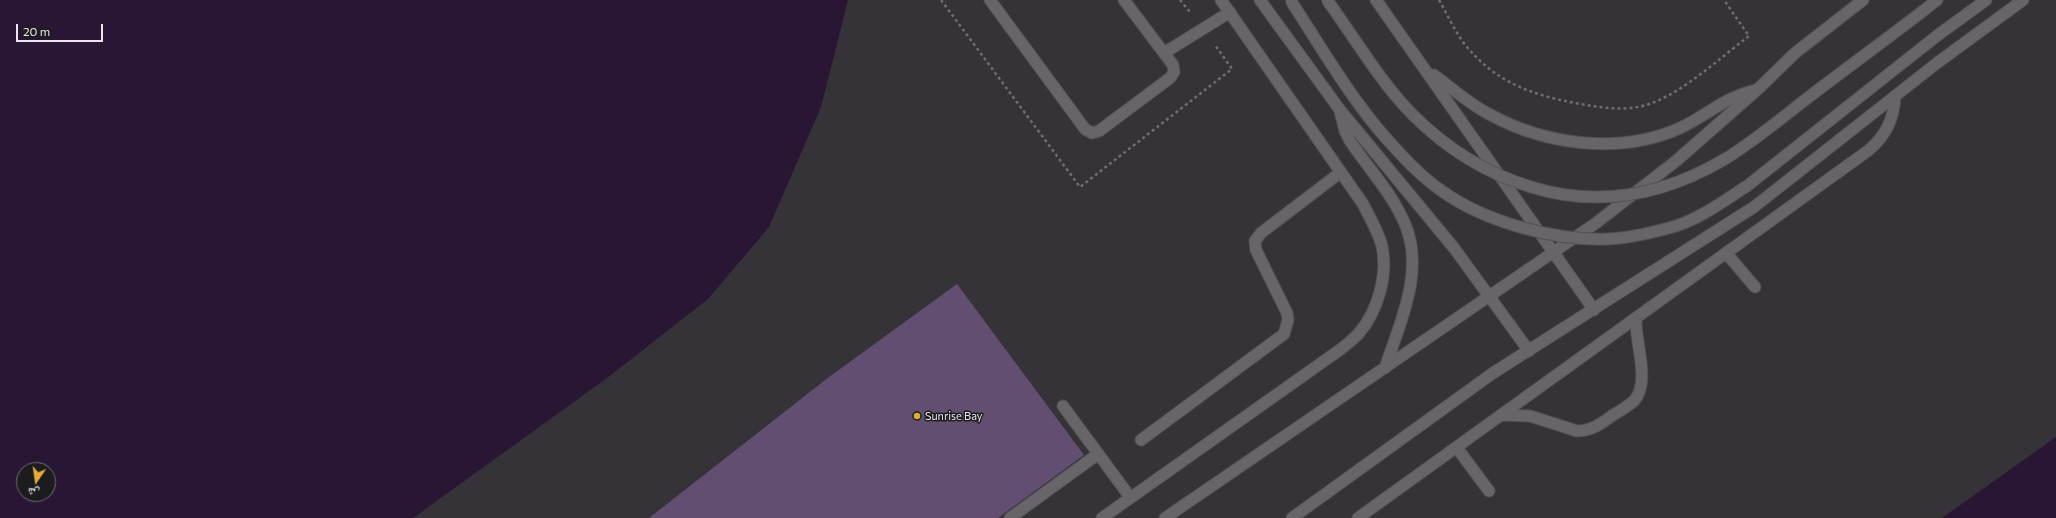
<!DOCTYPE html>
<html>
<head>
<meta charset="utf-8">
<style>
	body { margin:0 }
	#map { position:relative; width:2056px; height:518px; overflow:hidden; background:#353337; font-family:Commissioner,"Noto Naskh Arabic",sans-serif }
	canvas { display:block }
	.north { position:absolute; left:16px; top:462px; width:40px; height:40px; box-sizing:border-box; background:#1c1b1d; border:1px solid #6e6d6f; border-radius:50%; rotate:193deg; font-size:11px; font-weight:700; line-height:16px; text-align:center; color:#e9e7ea }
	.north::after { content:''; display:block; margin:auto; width:14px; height:18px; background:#e5ad35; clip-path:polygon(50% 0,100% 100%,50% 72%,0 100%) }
	.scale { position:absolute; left:16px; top:24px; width:87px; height:18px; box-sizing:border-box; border:2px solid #e9e7ea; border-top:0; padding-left:5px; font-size:12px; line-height:14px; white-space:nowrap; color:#e9e7ea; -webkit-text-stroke:3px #1c1b1d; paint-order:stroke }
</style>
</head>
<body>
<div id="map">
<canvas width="2056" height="518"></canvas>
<div class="north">ش</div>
<div class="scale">20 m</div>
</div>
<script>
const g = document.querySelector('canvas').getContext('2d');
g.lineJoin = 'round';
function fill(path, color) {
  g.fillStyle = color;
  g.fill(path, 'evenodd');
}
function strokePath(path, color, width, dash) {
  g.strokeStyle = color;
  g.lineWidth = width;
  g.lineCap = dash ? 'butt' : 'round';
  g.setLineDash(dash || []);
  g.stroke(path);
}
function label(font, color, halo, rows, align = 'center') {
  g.font = font + ' Commissioner,sans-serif';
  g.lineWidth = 3;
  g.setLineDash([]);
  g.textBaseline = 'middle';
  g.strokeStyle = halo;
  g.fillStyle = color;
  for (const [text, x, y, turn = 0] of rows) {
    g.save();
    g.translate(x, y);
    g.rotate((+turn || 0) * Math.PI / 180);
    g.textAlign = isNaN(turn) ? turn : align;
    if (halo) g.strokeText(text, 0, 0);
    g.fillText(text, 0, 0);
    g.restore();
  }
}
fill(new Path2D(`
	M0,0H848L821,107L769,227L708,299L607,378L413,518H0ZM24,470H48V494H24Z
	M2056,437V518H1942Z`), '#281634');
fill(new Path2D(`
	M957,284L1084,455L998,518H649L829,377Z`), '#614e70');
const service = new Path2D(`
	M990,0L1085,129L1092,133L1099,131L1170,78L1174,72L1173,65L1124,0
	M1164,53L1230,12
	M1727,254L1755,287
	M1063,406L1130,497
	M1502,415L1530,416L1577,431C1592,431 1602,423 1613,415C1620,411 1628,406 1634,401C1651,381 1635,344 1636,319
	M1141,440L1284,334L1288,320L1287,313L1256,250L1255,241L1261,233L1341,172
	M1457,448L1489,491
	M1010,518L1098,454
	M1102,518L1341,349C1347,344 1354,339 1359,333C1378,311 1388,275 1382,246C1378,231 1370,218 1363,204L1221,0
	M1358,518L1869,150C1886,135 1894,119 1895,96`);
const tertiary = new Path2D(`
	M1260,0L1340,110L1454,248L1529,351
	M1376,0L1594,310
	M1923,11L1937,0
	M1938,35L1986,0
	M1434,75C1452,88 1469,104 1489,114C1545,145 1620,155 1680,128C1708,115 1724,97 1756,90
	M1340,111L1345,131L1350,141C1368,168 1392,193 1405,224C1425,271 1400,323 1385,368
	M1165,518L1596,223L1676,161L1758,89L1795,53L1863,0
	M1292,518L1493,373L1754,207L1937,63L2023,0`);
strokePath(service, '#525053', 13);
strokePath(tertiary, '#525053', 13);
strokePath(new Path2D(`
	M941,0L1080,187L1232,69L1215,45
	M1180,0L1190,12
	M1439,0C1447,14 1454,29 1463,42C1495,83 1532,95 1580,104C1604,108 1629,112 1652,103C1686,90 1720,58 1749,36L1724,0`), '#6f6d70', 2.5, [3, 3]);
strokePath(service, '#68656a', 11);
strokePath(tertiary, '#68656a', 11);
const tertiaryBridge = new Path2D(`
	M1327,0C1355,38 1380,82 1413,115C1447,149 1485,173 1531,187C1599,208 1664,195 1725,159C1753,142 1779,120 1805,100C1844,70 1884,41 1923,11
	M1291,1C1321,47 1349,96 1385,137C1402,156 1421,177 1442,191C1485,222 1555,241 1608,239C1629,238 1655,232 1676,226C1701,218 1725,200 1747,186L1938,35`);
strokePath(tertiaryBridge, '#525053', 13, []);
strokePath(tertiaryBridge, '#68656a', 11);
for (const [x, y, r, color] of [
	[917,416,4,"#e5ad35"]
]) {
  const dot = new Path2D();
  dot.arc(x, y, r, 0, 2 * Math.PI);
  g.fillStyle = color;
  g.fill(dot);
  strokePath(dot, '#1c1b1d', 1.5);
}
label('11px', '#e9e7ea', '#1c1b1d', [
	["Sunrise Bay",925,416]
], 'left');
</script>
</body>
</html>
